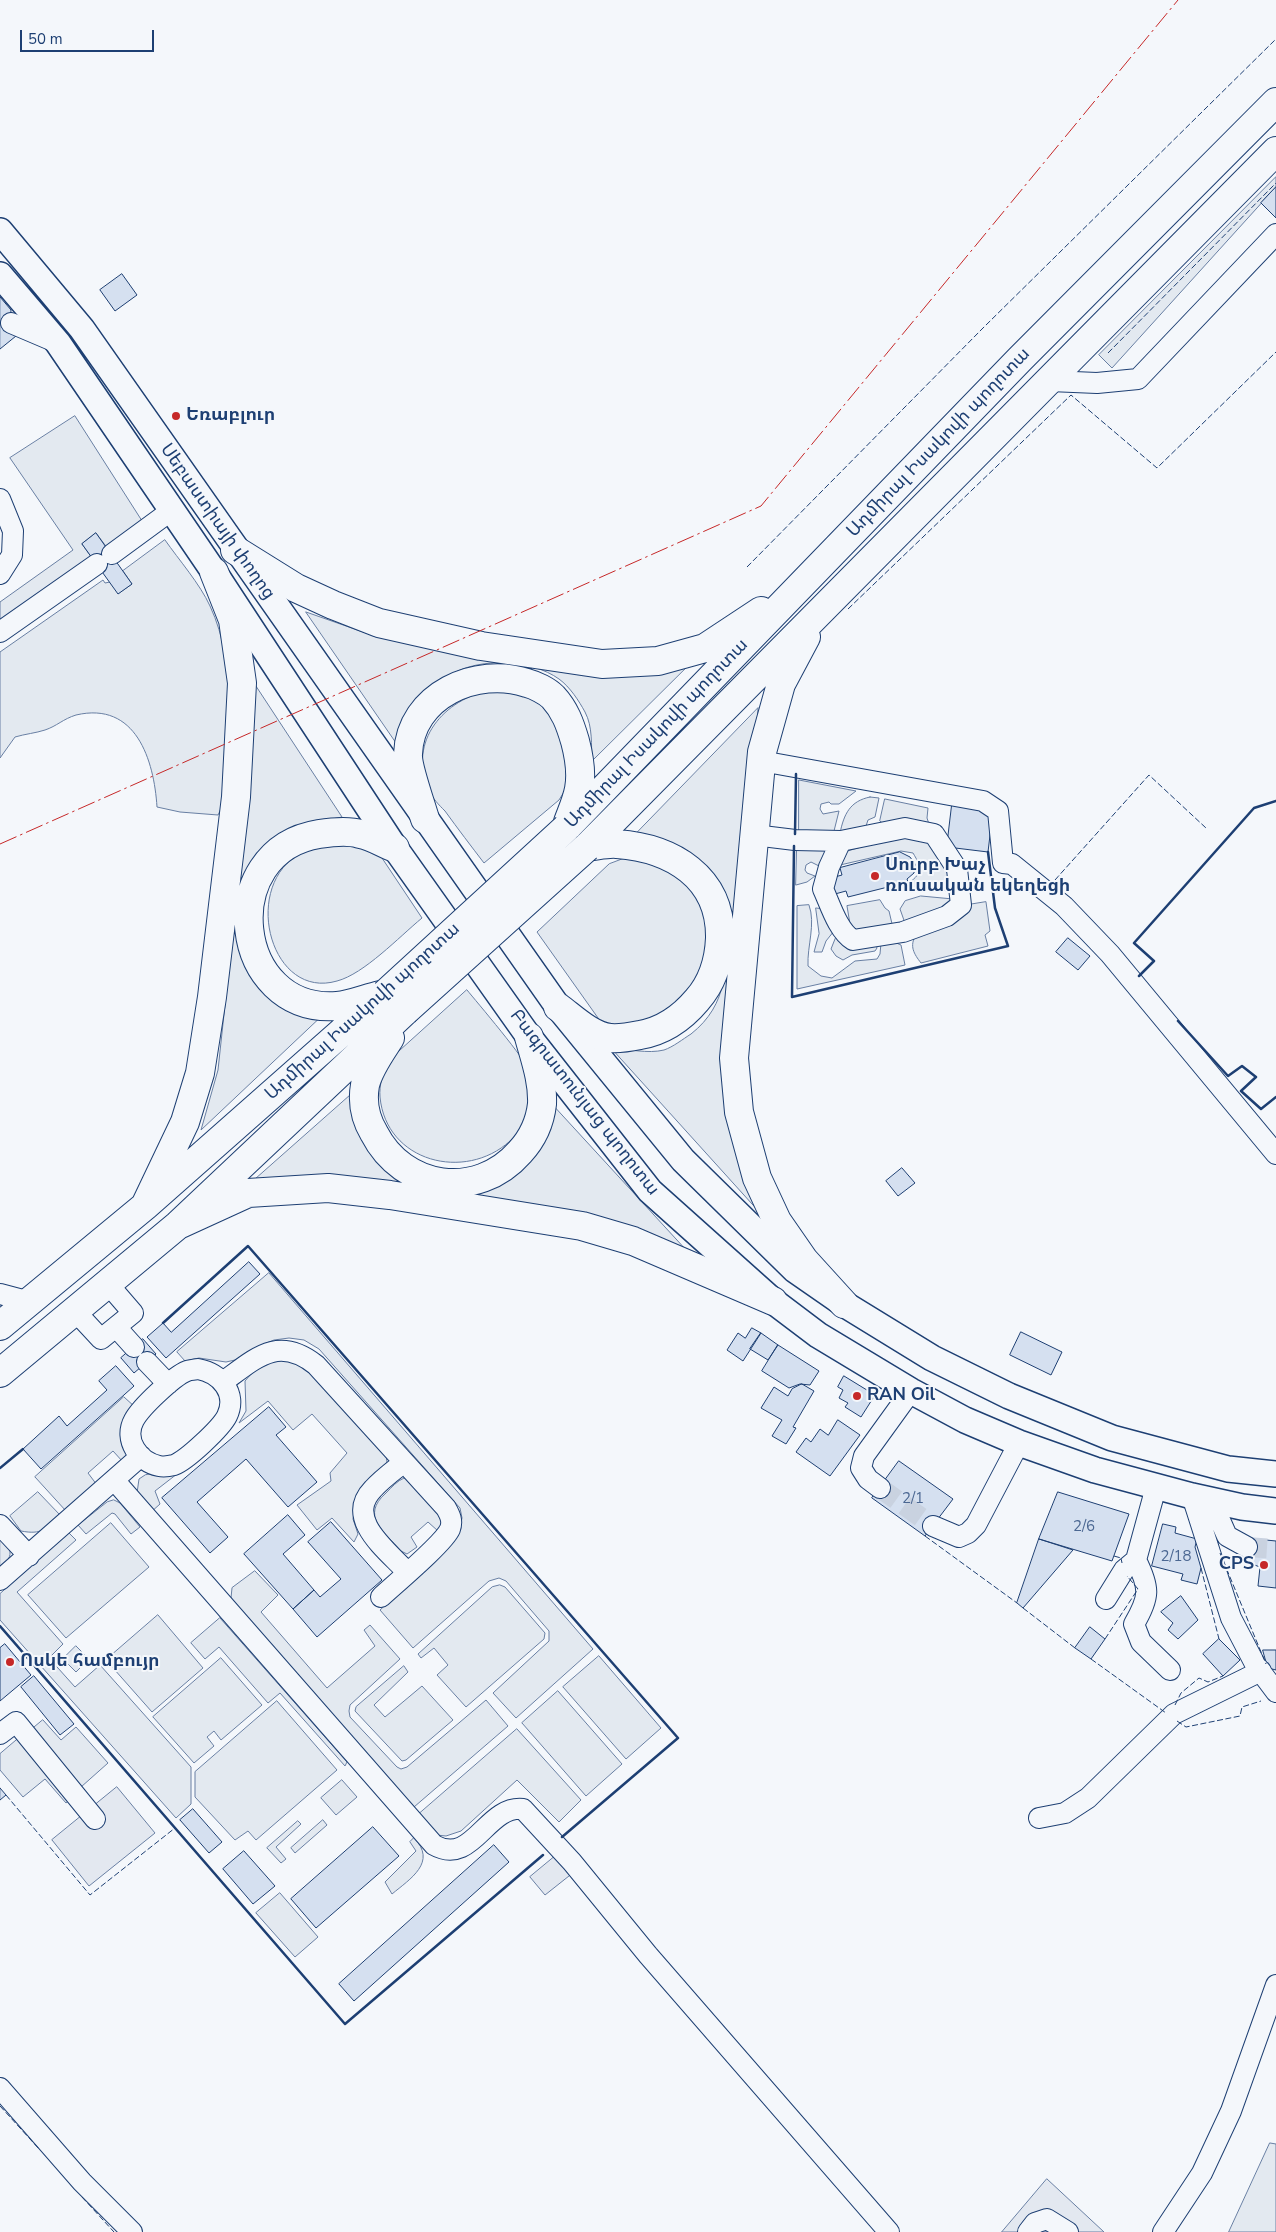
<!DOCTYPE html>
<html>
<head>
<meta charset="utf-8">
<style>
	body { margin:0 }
	#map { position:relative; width:1276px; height:2232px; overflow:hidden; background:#f4f7fb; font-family:"Nunito Sans",sans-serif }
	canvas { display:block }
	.scale { position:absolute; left:20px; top:30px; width:134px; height:22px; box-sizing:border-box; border:2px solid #1d3f73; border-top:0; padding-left:6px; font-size:15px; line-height:18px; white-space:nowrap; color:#1d3f73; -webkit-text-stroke:4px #f4f7fb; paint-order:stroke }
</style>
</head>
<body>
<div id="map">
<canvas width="1276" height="2232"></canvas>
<div class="scale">50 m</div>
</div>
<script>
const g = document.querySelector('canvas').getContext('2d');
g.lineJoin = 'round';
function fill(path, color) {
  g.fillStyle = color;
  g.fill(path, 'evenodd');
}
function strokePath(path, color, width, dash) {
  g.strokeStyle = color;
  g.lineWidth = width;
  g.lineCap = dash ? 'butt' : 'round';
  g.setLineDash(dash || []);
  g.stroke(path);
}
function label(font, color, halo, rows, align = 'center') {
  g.font = font + ' "Nunito Sans","Noto Sans Armenian",sans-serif';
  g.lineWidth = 4;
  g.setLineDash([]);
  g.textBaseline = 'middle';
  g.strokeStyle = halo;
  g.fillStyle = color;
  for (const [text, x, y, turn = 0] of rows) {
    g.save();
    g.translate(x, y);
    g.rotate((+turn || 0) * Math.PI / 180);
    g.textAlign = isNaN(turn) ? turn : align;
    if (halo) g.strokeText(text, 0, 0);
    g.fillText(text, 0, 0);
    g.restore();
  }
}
const green = new Path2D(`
	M1276,177V187L1112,368L1099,355Z
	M75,416L144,524L108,549L96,533L82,544L92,558L0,623V602L73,550L10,458Z
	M165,540C179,560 200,584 210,606C239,668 226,739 223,805L218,815L180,812L157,807C154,760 136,701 76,715C63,719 57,726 45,730C36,733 25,734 15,737L0,758V652L103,580L105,583L110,582L119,593L132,584L123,571Z
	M306,612L366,633L513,661L704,650L592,761C591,745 593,727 585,712C579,701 570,687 559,679C531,659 480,657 450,675C440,681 431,692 422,701C408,714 397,724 397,744Z
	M250,677L342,817L297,826L277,837L240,939L326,1012L201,1130L218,1070L231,949Z
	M491,690L521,694L535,701L547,709L565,733L567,787L559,800L484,863C471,846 458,829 445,811C439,805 432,798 429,790C407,741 444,699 491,690Z
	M758,708L731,1129L739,1165L762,1215L611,1048C628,1049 648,1054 664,1050C673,1047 683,1039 691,1034C729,1004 726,966 728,922L633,837Z
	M799,780L856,791L839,804H831L829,802L821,804L820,809L823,814L839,811L833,835H799Z
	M870,797L879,798L875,817L868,820L864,832L840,833C844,814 850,801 870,797Z
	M885,799L928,808L927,818L931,830L887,827L880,821Z
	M892,838C899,838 908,837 915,838C940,841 949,872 953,892L930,888L911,891L909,883C923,872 922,868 913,853L901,851L840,865L842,853Z
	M338,840L378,852L422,918C399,937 364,974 337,981C272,1000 242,892 296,856C307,848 325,845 338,840Z
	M797,848H823L829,855L819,866L811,862L806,865L805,870L807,873L815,876L807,882L796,885Z
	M625,858L658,863L686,881L705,908L709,957L685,1000L656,1017L620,1026L603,1025L537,932L609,864Z
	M921,896L953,899L952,904L906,926L900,909L905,901Z
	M880,900L885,908L889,911L893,928L863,936L850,924L847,906Z
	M986,902L990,931L985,935L988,946L921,963C914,954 909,946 916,935L966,905Z
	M809,905C816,924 807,946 808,966L821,976L832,978L855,961L877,959L880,954L881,943L894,942L901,945L905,965L797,989V906Z
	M816,908L824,909L834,931L826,941L822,952H814L819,934Z
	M840,934L874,939L877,948L875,951L852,955L843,960L836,956L831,949L835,939Z
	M467,990C476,1001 528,1062 529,1071C531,1077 529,1086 529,1093C529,1100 530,1110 528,1116C526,1124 517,1135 510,1141C465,1182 386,1162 380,1097C379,1085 383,1074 386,1063Z
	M355,1091L364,1136L478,1188L551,1103L699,1264L640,1234L243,1190Z
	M269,1273L593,1649L516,1718L493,1693L549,1641V1631L506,1581L499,1578L489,1581L413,1648L380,1610L452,1544L460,1527L462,1518L460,1508L319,1349L304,1340L289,1338L274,1340L264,1344L235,1360L226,1362L199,1358L185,1361L177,1352Z
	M297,1357L386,1453L387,1463L355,1504L353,1519L358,1534L354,1542L332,1518L317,1530L297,1505L331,1481L330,1473L347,1453L312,1414L293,1430L268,1401L239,1423L246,1411L245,1381C264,1359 270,1360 297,1357Z
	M124,1397L135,1407L128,1452L123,1462L113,1451L88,1473L97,1485L66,1511L35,1477Z
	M186,1467L155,1491L160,1504L150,1513L137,1493L139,1479L145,1475Z
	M404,1478L411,1480L441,1512L444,1524L438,1531L428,1522L411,1537L417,1547L407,1554L401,1551C384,1531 360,1516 386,1493C392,1487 397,1481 404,1478Z
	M38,1492L60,1515C46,1529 42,1535 21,1531L10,1516Z
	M114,1500L120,1503L140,1527L131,1534L115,1514L112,1513L86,1534L78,1525L107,1502Z
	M111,1523L149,1567L66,1638L28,1595Z
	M69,1533L76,1540L17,1592L63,1644L49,1658L75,1687L100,1665L191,1767V1804L176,1818L0,1620V1594Z
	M0,1538C13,1550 14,1556 0,1568Z
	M255,1571L278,1595L261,1612L327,1688L375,1646L364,1630L370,1625L400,1659L350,1705L349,1711L350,1717L397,1767L401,1769L407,1767L486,1700L508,1726L414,1807L236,1608L231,1598L232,1588Z
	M500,1585L505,1587L545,1633L544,1639L466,1707L437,1675L448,1665L434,1648L421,1658L418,1654L492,1587Z
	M158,1615L203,1668L152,1712L106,1660Z
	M220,1618L347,1762L345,1766L280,1693L268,1703L219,1647L205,1659L191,1643Z
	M76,1646L89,1659L76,1672L63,1659Z
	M599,1656L661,1728L626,1759L563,1687Z
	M221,1658L262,1705L221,1740L214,1731L207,1737L214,1746L194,1763L153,1717Z
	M404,1666L408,1672L374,1705L385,1717L422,1686L453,1720L406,1760L402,1761L355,1711L356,1707Z
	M558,1691L622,1764L586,1796L522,1723Z
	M277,1701L337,1770L256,1840L248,1831L235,1840L195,1797V1772Z
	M43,1720L61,1740L76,1727L108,1763L81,1787L31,1730Z
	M517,1729L581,1800L559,1822L517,1780L461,1831L446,1836L436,1835L419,1814Z
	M19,1738L72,1798L66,1803L45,1779L23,1797L0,1770V1754Z
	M342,1780L357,1797L336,1815L321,1798Z
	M323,1820L327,1825L295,1853L291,1848Z
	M298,1821L301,1824L276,1847L286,1859L281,1863L267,1848Z
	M414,1838C438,1862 410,1879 392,1894L385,1882L416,1851L410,1842Z
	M280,1893L318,1937L295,1957L256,1913Z
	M1270,2143L1276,2144V2232H1229Z`);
fill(green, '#e3e9f0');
strokePath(green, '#687fa3', 1);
const parking = new Path2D(`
	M117,1787L155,1833L89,1886L52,1840Z
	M559,1853L574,1872L545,1895L530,1877Z
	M1047,2179L1104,2232H1002Z`);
fill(parking, '#e3e8f0');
strokePath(parking, '#687fa3', 1);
const building = new Path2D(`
	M1276,187V218L1261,203Z
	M122,274L137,295L115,311L100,290Z
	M0,297L11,310L10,329L16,336L0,349Z
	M96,533L132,584L118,594L82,544Z
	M952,805L993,810L988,852L947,847Z
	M900,852L910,857L915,864L914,873L907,879L908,882L848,897L846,891L835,894L831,878L842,875L840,868Z
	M1068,938L1090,956L1078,970L1056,952Z
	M902,1168L915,1183L898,1196L886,1181Z
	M249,1262L260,1274L166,1358L147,1337L163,1323L171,1332Z
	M752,1328L761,1333L743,1361L727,1350L738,1333L745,1338Z
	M1021,1332L1062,1352L1051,1375L1010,1355Z
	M761,1333L778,1345L768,1360L750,1349Z
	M143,1339L156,1354L134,1373L121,1358Z
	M778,1345L819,1371L810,1385L800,1384L789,1388L762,1371Z
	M116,1366L134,1386L41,1469L23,1449L59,1416L67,1426L107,1390L99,1381Z
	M844,1376L875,1395L861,1417L845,1407L848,1403L839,1398L843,1390L838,1387Z
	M802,1384L814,1391L793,1427L796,1428L786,1444L772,1436L782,1420L761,1408L774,1387L788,1396L792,1389Z
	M269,1407L286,1427L276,1435L317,1482L288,1507L246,1459L197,1502L228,1537L210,1553L162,1498Z
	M838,1420L860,1435L830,1476L796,1452L806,1438L811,1442L820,1429L828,1435Z
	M899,1461L953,1499L925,1536L872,1498Z
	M1058,1492L1129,1514L1112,1561L1039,1539Z
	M288,1515L305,1535L283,1554L314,1590L293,1609L244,1554Z
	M331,1522L382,1580L317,1637L293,1609L314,1590L320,1597L341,1579L308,1542Z
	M1163,1524L1176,1527L1175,1533L1197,1539L1195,1547L1201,1568L1197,1584L1181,1580L1183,1574L1152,1566Z
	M1039,1539L1073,1550L1023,1608L1017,1603Z
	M1256,1539L1276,1541V1588L1258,1586L1260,1567L1249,1563L1246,1553L1251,1541Z
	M1181,1596L1198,1620L1178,1639L1168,1630L1173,1623L1161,1612Z
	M1090,1627L1105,1639L1091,1659L1075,1648Z
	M1219,1639L1240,1660L1223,1676L1203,1654Z
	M5,1644L31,1675L0,1701V1648Z
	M1263,1650H1276V1670L1268,1668Z
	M34,1676L74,1724L60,1735L21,1687Z
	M0,1788L6,1795L0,1800Z
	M193,1809L222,1842L209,1853L180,1820Z
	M373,1827L399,1856L316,1928L291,1899Z
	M494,1845L509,1862L354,2001L339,1984Z
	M244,1851L275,1886L253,1904L223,1869Z`);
fill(building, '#d5e0f0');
strokePath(building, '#1d3f73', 1);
strokePath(new Path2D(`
	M880,1488L933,1526
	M1247,1547L1276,1549`), '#c9d2e0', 20, [20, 10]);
const minor = new Path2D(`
	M11,323L58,343
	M1050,381L1097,383L1138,379L1276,234
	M0,499L13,531L12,555L0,574
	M112,554L172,510
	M0,632L97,564
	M761,761L983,801L998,811L1003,863L1012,864L1064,906L1110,954L1276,1154
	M754,835L795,840L841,841L905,828L934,834L957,869L961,905L947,916L903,932L853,940C838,931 830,904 823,889L829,867L841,841
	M0,1294L30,1302
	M75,1311L101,1339L133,1313L108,1284
	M116,1327L134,1347
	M147,1362L168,1384
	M198,1369C220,1373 238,1393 227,1416C221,1428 187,1460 174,1465C170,1466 164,1467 159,1466C139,1462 123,1440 134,1420C141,1407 174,1376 187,1371C190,1370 194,1370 198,1369Z
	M223,1382C256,1358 278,1335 316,1365L446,1508C450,1515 453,1521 450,1529C444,1543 395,1584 381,1597
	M403,1463C393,1471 382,1479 373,1489C344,1519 387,1550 407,1572
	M115,1481L434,1845C473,1867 486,1805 523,1809L572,1862L648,1955L889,2232
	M1156,1487L1136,1560C1150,1588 1150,1597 1134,1624L1141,1642L1170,1670
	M880,1488L868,1479L861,1468L864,1456L911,1391
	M1192,1496L1231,1618L1255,1664L1276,1692
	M1211,1500L1227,1536L1247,1547
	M0,1525L29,1556
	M933,1526L959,1537L968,1533L976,1525L1019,1443
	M0,1580L141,1456
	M1106,1599L1124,1570L1136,1560
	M0,1734L16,1722L95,1819
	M1039,1818L1065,1813L1088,1798L1174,1714L1261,1671
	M0,2088L82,2182L132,2232
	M1028,2232L1035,2223L1047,2219L1068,2232
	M1163,2232L1202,2173L1231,2111L1276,1985`);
const major = new Path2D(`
	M0,231L82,329L558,1007L683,1160L795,1270L844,1304L932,1358L1009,1396L1112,1438L1228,1469L1276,1474
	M0,275L58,343L214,572L395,848L529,1037L650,1191L773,1301L818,1335L911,1391L965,1420L1019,1443L1095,1470L1192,1496L1242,1507L1276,1511`);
const highway = new Path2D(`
	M235,550L296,588L333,605L379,623L481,646L602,664L658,661L705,648L761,611
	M806,637L781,684L762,752L734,1058L739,1112L757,1178L777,1221L804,1260L844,1304
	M425,819C421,805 407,766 408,754C410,695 477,666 527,683C535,685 547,691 553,697C565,710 570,724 575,741C579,756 582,773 579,789C577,800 572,811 568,822
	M566,828L1020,359L1276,102
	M587,847L1276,151
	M381,995C367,998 351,1005 337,1006C232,1014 214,851 319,834C332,832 348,830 360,834C372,836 384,844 395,848
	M558,1007C573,1018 591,1036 610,1038C619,1039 630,1037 640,1035C663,1031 681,1019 697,1000C713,982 719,962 720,938C721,877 672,848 617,844C607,843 597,846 587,847
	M390,1038C381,1052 369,1068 365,1085C362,1102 365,1118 374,1133C403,1190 477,1201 520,1152C532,1139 540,1122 542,1104C543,1081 535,1059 529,1037
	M145,1206L185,1122L200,1073L212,997L236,797L242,683L233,620L214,572
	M178,1225L248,1193L328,1188L390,1195L582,1226L633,1241L773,1301
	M0,1326L145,1206L385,994
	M0,1373L178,1225L405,1011`);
strokePath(minor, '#1d3f73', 22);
strokePath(major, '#1d3f73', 28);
strokePath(highway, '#1d3f73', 30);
strokePath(minor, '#f4f7fb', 20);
strokePath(major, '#f4f7fb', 25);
strokePath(highway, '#f4f7fb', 28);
const highwayBridge = new Path2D(`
	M385,994L566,828
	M405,1011L587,847`);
strokePath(highwayBridge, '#1d3f73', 30, []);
strokePath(highwayBridge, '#f4f7fb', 28);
strokePath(new Path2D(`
	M1108,353L1276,183
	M747,567L983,328L1276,39
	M848,609L1071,395L1157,468L1276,352
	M1055,880L1149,775L1206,828
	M925,1536L1017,1603
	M1220,1553L1266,1664
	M1114,1556L1121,1558L1122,1563
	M1201,1568L1219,1639
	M1023,1608L1075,1648
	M1105,1639L1138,1589L1127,1576
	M1091,1659L1166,1713
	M1175,1705L1181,1693L1199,1678L1208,1682L1223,1676
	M1177,1721L1186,1727L1240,1716L1242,1707L1261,1701
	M6,1795L90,1895L175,1828
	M0,2106L40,2150
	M82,2197L114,2232`), '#1d3f73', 1, [6, 2.5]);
strokePath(new Path2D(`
	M795,834L796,774
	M794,846L792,997L1008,946L995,908L988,852
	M1139,976L1154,961L1134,943L1254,808L1276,801
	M1178,1021L1228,1076L1242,1066L1256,1077L1241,1091L1261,1109L1276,1097
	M163,1323L248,1246L678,1738L562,1837
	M0,1468L23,1449
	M0,1626L345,2024L543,1855`), '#1d3f73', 2.5);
strokePath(new Path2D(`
	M0,844L761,506L1178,0`), '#c62828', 1, [18, 4, 2.5, 4]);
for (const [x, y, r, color] of [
	[176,416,5,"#c62828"],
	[875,876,5,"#c62828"],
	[857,1396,5,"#c62828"],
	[1264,1565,5,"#c62828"],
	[10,1662,5,"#c62828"]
]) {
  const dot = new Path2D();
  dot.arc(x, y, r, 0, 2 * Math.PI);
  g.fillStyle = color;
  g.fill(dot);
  strokePath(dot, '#f4f7fb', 2);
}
label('15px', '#4b6792', null, [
	["2/1",913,1499],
	["2/6",1084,1527],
	["2/18",1176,1557]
]);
label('bold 18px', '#1d3f73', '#f4f7fb', [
	["Եռաբլուր",186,416],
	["Սուրբ Խաչ",885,866],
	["ռուսական եկեղեցի",885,887],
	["RAN Oil",867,1396],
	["CPS",1254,1565,"right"],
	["Ոսկե համբույր",20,1662]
], 'left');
label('18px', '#1d3f73', '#f4f7fb', [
	["Ադմիրալ Իսակովի պողոտա",939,443,-46],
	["Սեբաստիայի փողոց",217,522,55],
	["Ադմիրալ Իսակովի պողոտա",657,734,-46],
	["Ադմիրալ Իսակովի պողոտա",363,1012,-42],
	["Բագրատունյաց պողոտա",584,1103,52]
]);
</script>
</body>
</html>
